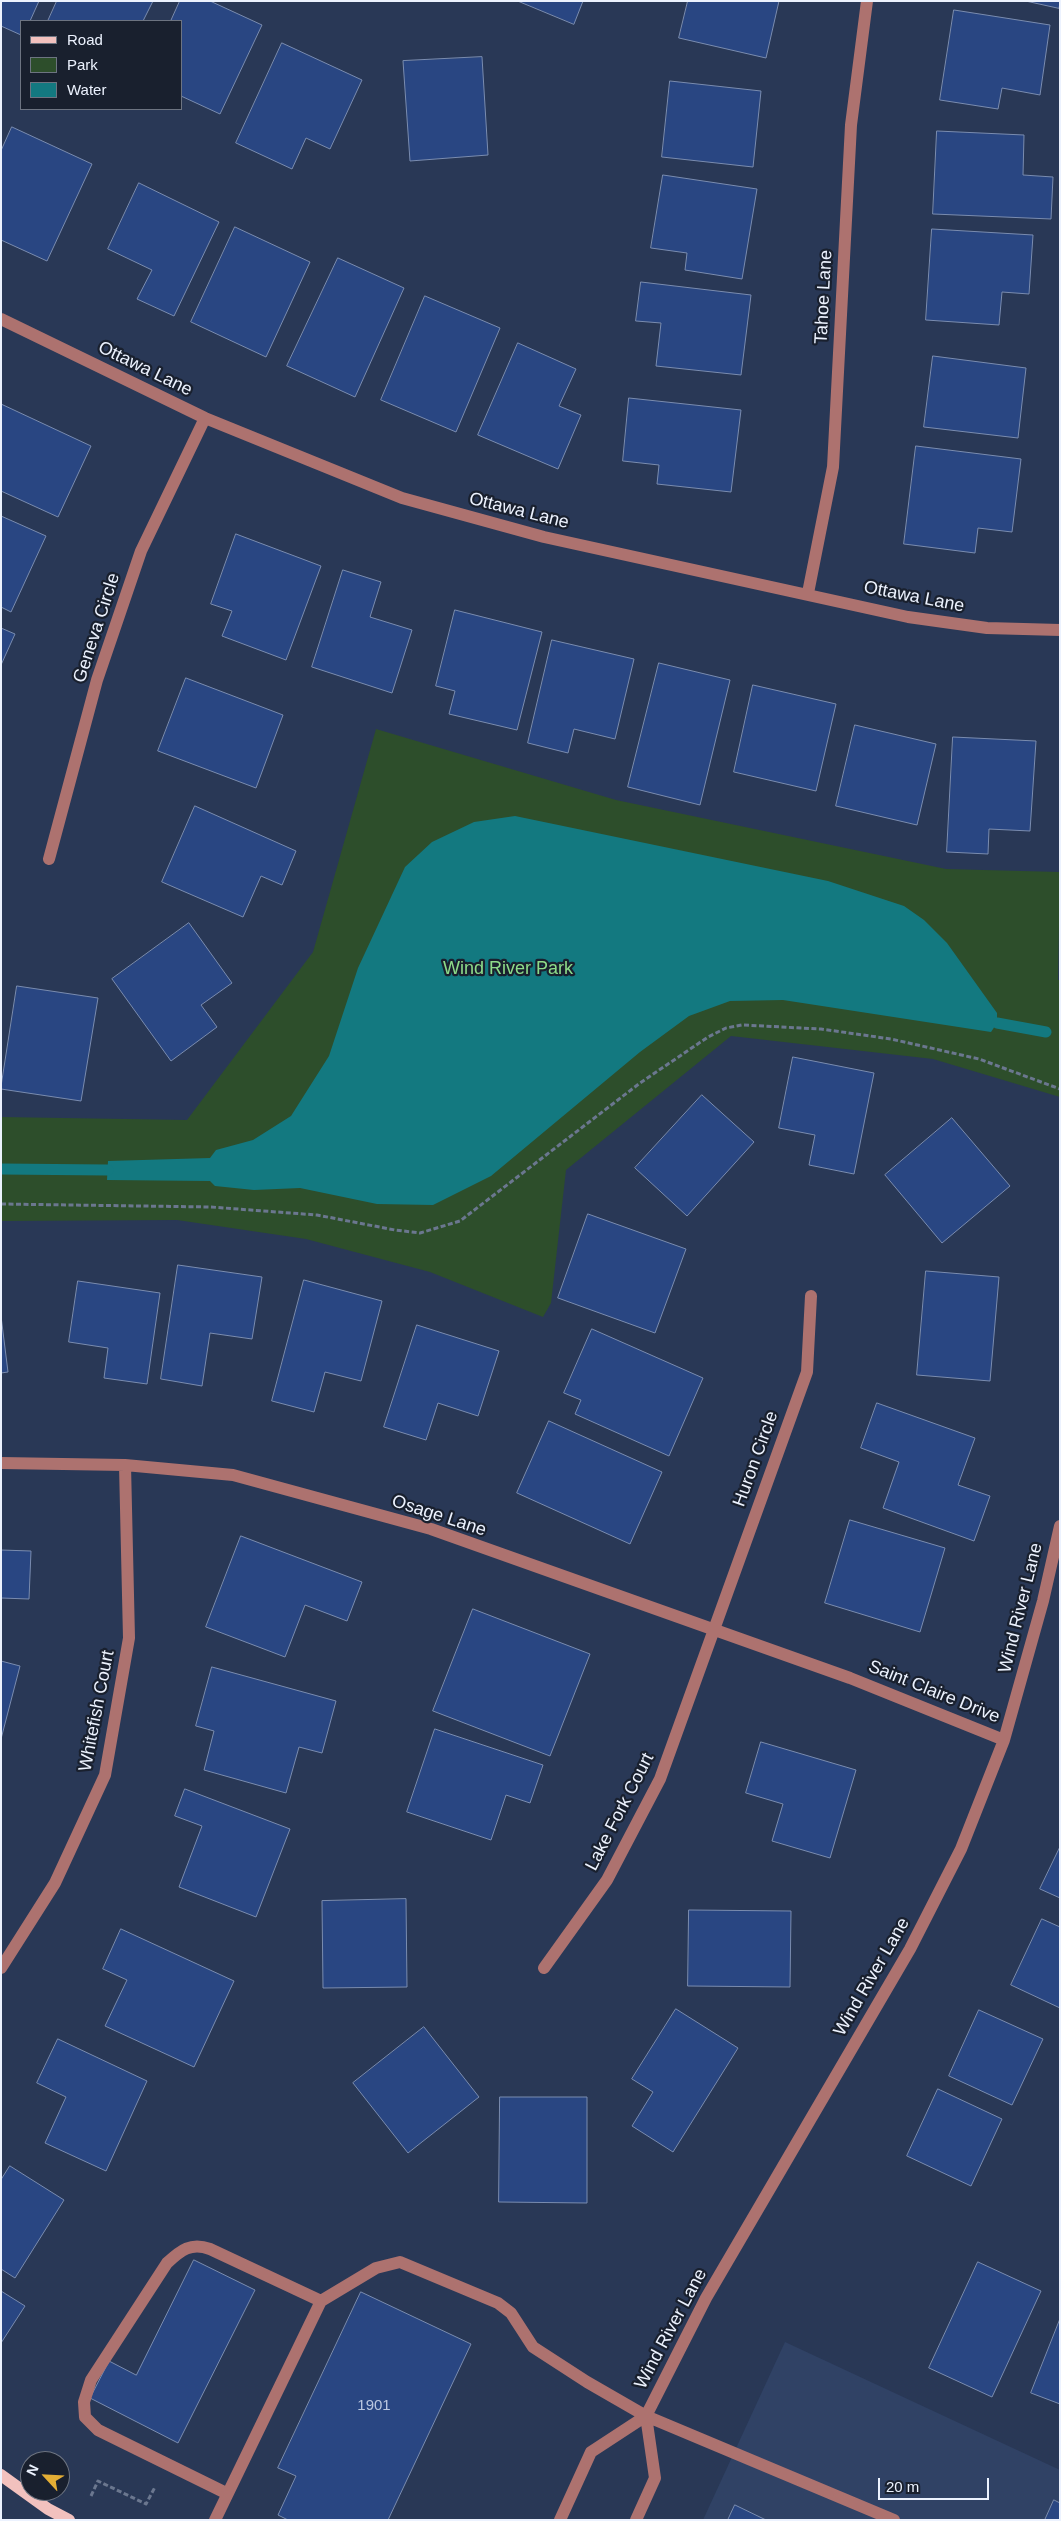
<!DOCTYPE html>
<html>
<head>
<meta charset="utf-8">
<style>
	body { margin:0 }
	#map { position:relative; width:1061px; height:2521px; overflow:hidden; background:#293856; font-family:Arial,sans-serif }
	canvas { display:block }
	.frame { position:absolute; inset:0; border:2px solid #ecf2fe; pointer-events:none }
	.legend { position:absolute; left:20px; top:20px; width:162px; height:90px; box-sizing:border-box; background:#19202e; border:1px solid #6d7481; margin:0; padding:6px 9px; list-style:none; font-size:15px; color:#ecf2fe }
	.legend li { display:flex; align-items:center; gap:10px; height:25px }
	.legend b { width:25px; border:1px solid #6d7481 }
	.north { position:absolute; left:20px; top:2451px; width:50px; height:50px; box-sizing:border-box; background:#19202e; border:1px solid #6d7481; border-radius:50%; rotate:295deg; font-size:14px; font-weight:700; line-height:20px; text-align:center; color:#ecf2fe }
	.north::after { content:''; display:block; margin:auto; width:18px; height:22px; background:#e4ae35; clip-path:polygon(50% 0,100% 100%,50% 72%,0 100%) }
	.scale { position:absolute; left:878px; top:2478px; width:111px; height:22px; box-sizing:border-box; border:2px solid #ecf2fe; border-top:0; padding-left:6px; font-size:15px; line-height:18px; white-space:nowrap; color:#ecf2fe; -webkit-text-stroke:4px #19202e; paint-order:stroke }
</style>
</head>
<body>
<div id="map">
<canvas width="1061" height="2521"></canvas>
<div class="frame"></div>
<ul class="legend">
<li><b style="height:6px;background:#f2c1be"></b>Road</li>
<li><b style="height:14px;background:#2d4e2b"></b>Park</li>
<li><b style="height:14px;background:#137980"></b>Water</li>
</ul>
<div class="north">N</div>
<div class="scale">20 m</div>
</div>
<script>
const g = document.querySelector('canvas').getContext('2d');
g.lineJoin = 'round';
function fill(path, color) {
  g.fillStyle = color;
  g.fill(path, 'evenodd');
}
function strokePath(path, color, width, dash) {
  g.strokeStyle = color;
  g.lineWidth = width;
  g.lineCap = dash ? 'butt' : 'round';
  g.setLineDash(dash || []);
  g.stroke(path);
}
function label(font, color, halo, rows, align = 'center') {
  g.font = font + ' Arial,sans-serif';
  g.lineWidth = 4.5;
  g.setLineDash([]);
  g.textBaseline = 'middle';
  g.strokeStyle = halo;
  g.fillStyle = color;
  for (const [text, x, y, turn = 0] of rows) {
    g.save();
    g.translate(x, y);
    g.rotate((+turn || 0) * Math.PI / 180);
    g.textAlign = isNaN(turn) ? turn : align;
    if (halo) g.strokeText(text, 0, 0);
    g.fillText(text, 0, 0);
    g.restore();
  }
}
fill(new Path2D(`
	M785,2342L1060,2470V2520H703Z`), '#304265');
fill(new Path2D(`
	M376,729L616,800L946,869L1060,872L1058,980H1060V1097L933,1059L731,1036L566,1170L551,1303L543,1317L430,1272L306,1239L177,1220L1,1221V1117L187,1120L313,952Z`), '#2d4e2b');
fill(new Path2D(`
	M515,816L828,881L904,906L924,920L947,943L997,1013V1023L991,1032L783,1000L730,1001L689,1016L640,1052L491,1176L433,1205L377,1204L300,1188L254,1190L215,1186L210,1181L107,1180L108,1161L210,1158L216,1150L253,1140L291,1116L329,1056L358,968L405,867L432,842L474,822Z`), '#137980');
strokePath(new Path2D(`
	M997,1023L1046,1032
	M1,1169L108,1170`), '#137980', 11);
const building = new Path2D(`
	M1,1H39L30,21H21V35L1,26Z
	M57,1H153L143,21H48Z
	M180,1H210L262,25L220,114L181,96V21H171Z
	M518,1H583L574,24Z
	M688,1H779L766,58L679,38Z
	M1026,1H1060V3L1059,8Z
	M954,10L1050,25L1040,95L1002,88L998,109L940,100Z
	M282,43L362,80L330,149L306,138L292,169L236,143Z
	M482,57L488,155L410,161L403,61Z
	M670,81L761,91L753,167L662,157Z
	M12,127L92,164L47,261L1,240V151Z
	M937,131L1024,135L1023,175L1053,177L1051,219L933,214Z
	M663,175L757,189L742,279L685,270L687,253L651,248Z
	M139,183L219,222L174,316L137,299L152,270L108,249Z
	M235,227L310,262L266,357L191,322Z
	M932,229L1033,235L1029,294L1002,292L999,325L926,320Z
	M338,258L404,288L355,397L287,366Z
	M641,282L751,295L741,375L656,366L661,323L636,321Z
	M425,296L500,328L456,432L381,400Z
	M518,343L576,369L559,406L581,415L558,469L478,435Z
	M933,356L1026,368L1018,438L924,427Z
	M629,398L741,410L731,492L657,484L659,465L623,461Z
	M1,404L91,446L58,517L1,491Z
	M916,446L1021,459L1012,532L978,528L975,553L904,544Z
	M1,516L46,536L11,612L1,607Z
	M236,534L321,566L286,660L222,636L232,611L211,604Z
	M343,570L381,582L370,617L412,630L392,693L312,667Z
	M455,610L542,632L517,730L449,714L455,691L436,686Z
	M1,628L15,634L1,665Z
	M552,640L634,659L615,739L574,729L568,753L528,743Z
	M659,663L730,680L700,805L628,787Z
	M186,678L283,715L256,788L158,751Z
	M753,685L836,704L816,791L734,772Z
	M855,725L936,744L917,825L836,806Z
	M953,737L1036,741L1030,831L989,829L988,854L947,852Z
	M195,806L296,851L282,885L261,876L243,917L162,882Z
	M189,923L232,983L201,1005L217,1027L171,1061L112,979Z
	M17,986L98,998L81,1101L1,1089Z
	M793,1057L874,1073L854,1174L809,1165L815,1135L779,1128Z
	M702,1095L754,1142L687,1216L635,1168Z
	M952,1118L1010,1186L942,1243L885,1175Z
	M588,1214L686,1249L655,1333L558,1298Z
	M178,1265L262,1277L252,1339L210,1333L202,1386L161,1379Z
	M926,1271L999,1277L990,1381L917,1375Z
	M304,1280L382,1301L361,1381L325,1372L314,1412L272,1401Z
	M78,1281L160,1293L147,1384L104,1378L108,1348L69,1342Z
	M1,1316L8,1372L1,1373Z
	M417,1325L499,1351L478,1416L438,1403L426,1440L384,1427Z
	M592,1329L703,1378L669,1456L575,1414L581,1400L564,1393Z
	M877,1403L975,1438L958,1485L990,1496L974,1541L883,1508L899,1462L861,1448Z
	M549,1421L662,1472L630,1544L517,1493Z
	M850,1520L945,1548L920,1632L825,1603Z
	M241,1536L362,1582L347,1621L305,1605L285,1657L206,1627Z
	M1,1550L31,1551L29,1599L1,1598Z
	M473,1609L590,1654L550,1756L433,1711Z
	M1,1661L20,1666L1,1739Z
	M212,1667L336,1701L322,1753L299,1747L286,1793L204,1770L214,1731L196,1726Z
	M435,1729L543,1765L530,1803L506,1795L491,1840L407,1812Z
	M761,1742L856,1770L830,1858L772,1841L783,1804L746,1793Z
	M185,1789L290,1829L256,1917L179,1887L202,1826L175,1816Z
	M1060,1847V1898L1040,1889Z
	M406,1899L407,1987L323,1988L322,1901Z
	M689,1910L791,1911L790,1987L688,1986Z
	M1042,1919L1060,1927V2008L1011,1985Z
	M121,1929L234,1981L194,2067L105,2026L127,1980L103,1969Z
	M676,2009L738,2048L673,2152L632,2126L653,2092L632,2079Z
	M979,2010L1043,2039L1012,2105L949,2076Z
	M424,2027L479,2097L408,2153L353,2083Z
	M58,2039L147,2081L106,2171L45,2143L66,2097L37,2083Z
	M938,2089L1002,2119L971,2186L907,2156Z
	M500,2097H587V2203L499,2202Z
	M10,2166L64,2200L15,2278L1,2269V2180Z
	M194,2260L255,2290L178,2443L90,2398L109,2361L136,2375Z
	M978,2262L1041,2291L992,2397L929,2368Z
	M1,2291L25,2306L1,2343Z
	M361,2292L471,2344L388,2520H288L278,2515L296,2476L278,2468Z
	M1060,2319V2404L1031,2393Z
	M1054,2500L1060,2503V2520H1045Z
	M735,2505L766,2520H728Z`);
fill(building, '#294682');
strokePath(building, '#7a8caf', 1);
strokePath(new Path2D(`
	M1,1204L211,1207L317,1215L395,1230L420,1233L460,1221L640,1083L708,1037L726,1028L742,1025L821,1029L891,1039L979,1059L1060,1089
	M91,2496L98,2481L146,2504L155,2487`), '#6b778f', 3, [5, 2.5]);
strokePath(new Path2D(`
	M1,319L205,418L402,498L544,537L908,617L987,628L1060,630
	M808,593L833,467L851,125L867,1
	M49,859L97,680L141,551L205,418
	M1,1463L125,1465L233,1475L431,1529L850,1678L1004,1740
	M1,1968L55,1883L105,1775L129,1638L125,1465
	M544,1968L607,1880L660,1779L807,1372L811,1296
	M226,2493L98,2430L85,2417L84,2402L91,2380L167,2263C181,2250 191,2242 210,2249L321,2301
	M215,2520L321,2301L376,2268L400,2262L498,2303L511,2313L533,2347L587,2382L646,2416L894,2520
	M560,2520L591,2452L646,2416L706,2298L910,1949L961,1849L1004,1740L1043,1601L1060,1526
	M636,2520L655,2478L646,2416`), '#ad726f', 12);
strokePath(new Path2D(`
	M1,2475L48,2509L69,2520`), '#f2c1be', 12);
label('15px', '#bbc7df', null, [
	["1901",374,2406]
]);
label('18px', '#ecf2fe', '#19202e', [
	["Tahoe Lane",824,297,-87],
	["Ottawa Lane",145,369,26],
	["Ottawa Lane",519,511,14],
	["Ottawa Lane",914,597,11],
	["Geneva Circle",97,628,-72],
	["Huron Circle",756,1459,-70],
	["Osage Lane",439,1516,18],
	["Wind River Lane",1021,1608,-76],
	["Saint Claire Drive",934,1692,22],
	["Whitefish Court",97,1711,-79],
	["Lake Fork Court",620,1812,-63],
	["Wind River Lane",872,1977,-60],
	["Wind River Lane",671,2329,-62]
]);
label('18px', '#8edc8a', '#19202e', [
	["Wind River Park",508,969]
]);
</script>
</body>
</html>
